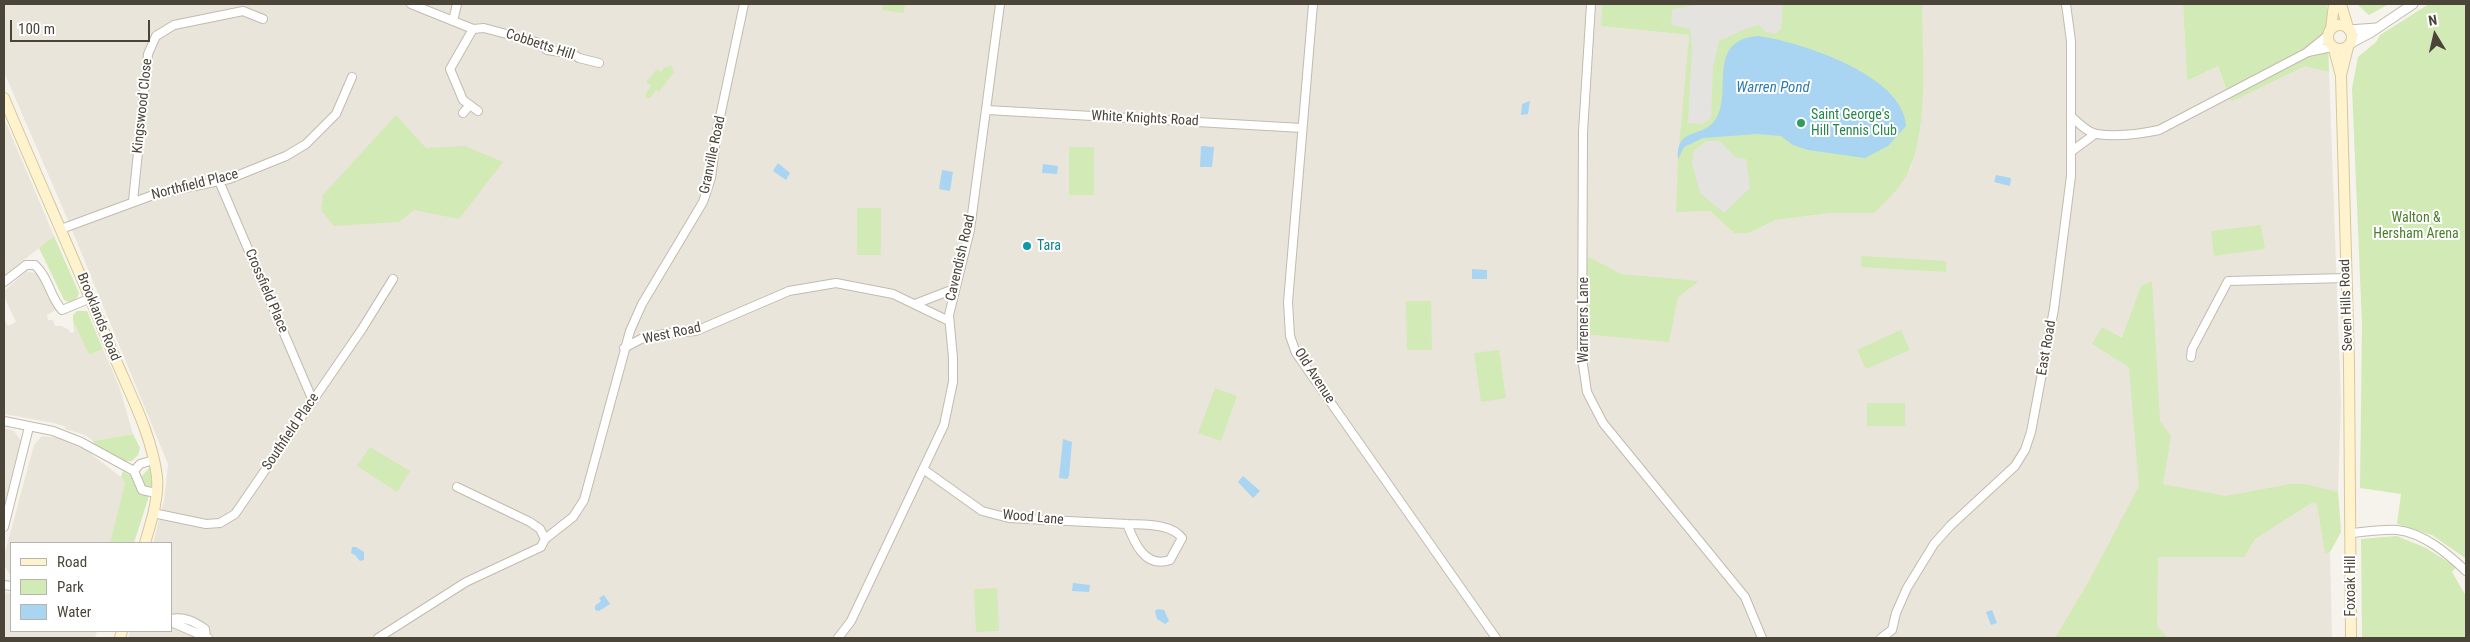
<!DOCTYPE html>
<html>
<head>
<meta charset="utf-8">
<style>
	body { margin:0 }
	#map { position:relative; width:2470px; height:642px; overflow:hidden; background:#f6f3ec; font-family:"Roboto Condensed",sans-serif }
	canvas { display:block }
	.frame { position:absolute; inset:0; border:5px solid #4b4439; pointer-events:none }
	.legend { position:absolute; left:10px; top:542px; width:162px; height:90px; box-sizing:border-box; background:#fff; border:1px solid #b7b4b0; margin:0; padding:6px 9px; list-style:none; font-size:15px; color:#4b4439 }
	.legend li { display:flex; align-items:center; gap:10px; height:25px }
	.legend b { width:25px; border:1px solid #b7b4b0 }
	.north { position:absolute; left:2410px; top:10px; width:50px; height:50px; -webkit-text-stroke:4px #fff; paint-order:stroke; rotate:351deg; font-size:14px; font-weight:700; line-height:20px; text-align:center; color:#4b4439 }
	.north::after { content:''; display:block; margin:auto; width:18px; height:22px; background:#4b4439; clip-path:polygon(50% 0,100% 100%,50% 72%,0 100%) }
	.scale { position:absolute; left:10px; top:20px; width:140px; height:22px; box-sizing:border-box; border:2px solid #4b4439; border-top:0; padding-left:6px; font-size:15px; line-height:18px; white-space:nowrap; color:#4b4439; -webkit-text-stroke:4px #fff; paint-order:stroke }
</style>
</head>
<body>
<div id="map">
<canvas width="2470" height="642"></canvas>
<div class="frame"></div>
<ul class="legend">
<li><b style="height:6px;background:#fff3cd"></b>Road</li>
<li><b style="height:14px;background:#d2eab5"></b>Park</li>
<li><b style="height:14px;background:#a9d4f2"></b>Water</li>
</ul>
<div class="north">N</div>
<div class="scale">100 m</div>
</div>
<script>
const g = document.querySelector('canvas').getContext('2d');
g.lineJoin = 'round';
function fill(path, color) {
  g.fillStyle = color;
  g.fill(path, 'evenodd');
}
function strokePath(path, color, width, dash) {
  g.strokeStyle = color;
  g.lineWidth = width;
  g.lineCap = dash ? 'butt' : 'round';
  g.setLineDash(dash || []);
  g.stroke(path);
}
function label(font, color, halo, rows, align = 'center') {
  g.font = font + ' "Roboto Condensed",sans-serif';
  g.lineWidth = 4;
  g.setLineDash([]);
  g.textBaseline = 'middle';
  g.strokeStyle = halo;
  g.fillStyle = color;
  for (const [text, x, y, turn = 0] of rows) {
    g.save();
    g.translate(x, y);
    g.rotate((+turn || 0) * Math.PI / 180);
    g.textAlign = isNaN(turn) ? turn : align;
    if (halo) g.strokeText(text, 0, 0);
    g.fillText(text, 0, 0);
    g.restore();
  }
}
fill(new Path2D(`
	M4,4H1602L1601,26L1689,35L1676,211H1710L1734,233H1749L1776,220L1832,213H1874L1911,168L1919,138L1922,107V4H2183L2187,81L2218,66L2231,102L2305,65L2329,72L2341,402L2338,492L2341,532L2330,552L2332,638H128L130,631H171V543H153L164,501L168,464L67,218L4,72Z
	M4,118L54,236L4,276Z
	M26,271L39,274L50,296L56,310L47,315L48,320H53L55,326H62L69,330L71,333L74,332L73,321L89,355L103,349L119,386L133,434L93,441L85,435L65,429L66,427L54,423L4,414V319L8,326L16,322L4,296V291Z
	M4,428L14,431L20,439L21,444L4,506Z
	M42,436L60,438L86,450L121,477L125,483L110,543H11V576L4,565V556L34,445Z
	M4,592L11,593V631H97L95,638H4Z`), '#eae5da');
fill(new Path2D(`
	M883,4H905L904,13L882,10Z
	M1602,4H1922C1922,51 1929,125 1910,168C1902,187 1888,199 1874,213H1832L1776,220L1749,233H1734L1710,211L1676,212L1678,159L1689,35L1601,26Z
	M2183,4H2327L2329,72L2305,66L2231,102L2218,66L2187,81Z
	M2357,4H2389L2369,15Z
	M2429,4H2466L2465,558L2432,535L2397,524L2401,494L2360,488L2362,324L2352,88L2358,57L2376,42L2380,35Z
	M671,65L674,72L659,92L656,90L650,98H647L645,94L651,86L646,82L657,69L661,72L666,66L668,67Z
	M396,115L426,148L465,146L503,162L459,219L414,210L399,222L334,226L321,210L323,195Z
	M1069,147H1094V195H1069Z
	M857,208H881V255H857Z
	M2261,225L2265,249L2214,256L2211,231Z
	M54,236L79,293L77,298L71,303L64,300L39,248Z
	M1862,256L1946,261V272L1861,267Z
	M1584,258H1591L1621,274L1699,281L1678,297L1669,342L1582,334Z
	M2152,281L2160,421L2171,436L2163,484L2226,496L2290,484H2305L2338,492L2341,532L2330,552L2325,553L2317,504L2313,502L2255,539L2244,557H2158L2157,626L2168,638H2055L2089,581L2139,486L2129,367L2092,344L2102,327L2122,338L2141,286Z
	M1406,301H1431L1432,350H1407Z
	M77,311H87L103,349L89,355L73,321V315Z
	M1901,330L1910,350L1866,369L1857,350Z
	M1499,350L1506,398L1481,402L1474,353Z
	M1215,388L1237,396L1221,441L1198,433Z
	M1867,403H1905V426H1867Z
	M133,434L140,448L138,455L132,461H123L95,445L93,441Z
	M370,447L410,471L397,492L357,466Z
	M151,466L153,483L134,543H110L125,483L121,477L123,471L131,476H142Z
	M2397,536L2426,548L2456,567L2452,572L2466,596V638H2362L2361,539Z
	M997,588L999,631L976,632L974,589Z`), '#d2eab5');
fill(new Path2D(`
	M1702,4H1783L1781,29L1775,34L1766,32L1759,25L1748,28L1719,41L1713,68L1711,118L1703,124L1688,123L1692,47L1690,29L1671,25L1672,9Z
	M1706,141H1720L1735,157L1746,159L1750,188L1724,213L1700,193L1692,163L1694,150Z`), '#e5e3e0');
fill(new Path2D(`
	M1759,36C1800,42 1904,75 1906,126L1888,146L1865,158L1808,150L1793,145L1781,136L1757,134L1703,138L1684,147L1678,159C1676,124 1706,141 1718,115C1731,89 1707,39 1759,36Z
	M1530,101L1528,114L1521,115L1522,104Z
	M1201,146L1214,147L1212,167H1200Z
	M778,163L790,173L786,180L773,171Z
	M1043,164L1058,166L1057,174L1042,173Z
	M942,170L953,172L950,191L939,189Z
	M1996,175L2011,178L2010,186L1994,182Z
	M1472,269L1487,270V279H1472Z
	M1063,439L1072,442L1069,476L1067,479L1059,478Z
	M1243,476L1260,491L1253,498L1238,482Z
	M352,547H356L364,552V560L360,561L355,555L351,553Z
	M1073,583L1090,585L1089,592L1072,591Z
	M604,595L610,604L599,611L595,610V606L601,601L599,598Z
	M1158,609L1164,610L1169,621L1165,624L1157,619L1155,611Z
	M1992,610L1997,623L1991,625L1986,612Z`), '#a9d4f2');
const minor = new Path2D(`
	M411,4L473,29L484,28L536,42L547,50L573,54L579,58L599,63
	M1313,4L1288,302L1290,336L1296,353L1496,638
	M1591,4L1583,132L1582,358L1587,392L1603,423L1745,597L1762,638
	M453,21L457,4
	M473,29L450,69L463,100L478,111
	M2308,52L2332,47
	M987,110L1302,128
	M463,113L470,105
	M2071,116C2078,123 2087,132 2097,134C2116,137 2140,134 2159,130L2306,53L2327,36
	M2072,151L2095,134
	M219,181L313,401
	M133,201L148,54L156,36L174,25L243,11L263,19
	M61,229L156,194L229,179L286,156L306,144L336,114L352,77
	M4,282L26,265H35C49,278 50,297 62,310L91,298
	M915,304L954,289
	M624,348L641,339L669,333L696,331L789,291L836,283L893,294L949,321
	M2191,357L2192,349L2228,281L2346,278
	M4,421L53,431L81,442L134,471
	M154,460L140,464L134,471L142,490L156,493
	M923,469L982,511L1009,518L1127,524C1143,525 1171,523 1182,538L1170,560C1145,569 1134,542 1127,524
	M153,513L206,524L220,523L235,514L362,329L393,279
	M4,527L29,427
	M2351,533C2366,532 2382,529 2397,530C2424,533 2448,554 2466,571
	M545,539L573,517L584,500L630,331L642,304L703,202L711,178L717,131L744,4
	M4,585L11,586
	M171,619C184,616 195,622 205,629L206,637
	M171,622L208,638
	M378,638L466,582L541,547L545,539L540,529L530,522L457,487
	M838,638L851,621L944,425L953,382V358L949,315L970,230L1000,4
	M1881,638L1892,630L1896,613L1907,588L1934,544L1950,526L2015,466L2025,450L2031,432L2054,309L2071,176V41L2066,4`);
const tertiary = new Path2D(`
	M2349,30L2376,28
	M2351,43L2370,33L2413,4`);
const secondary = new Path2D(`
	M2341,4L2348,28
	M2328 37a12 12 0 1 1 24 0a12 12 0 1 1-24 0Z
	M2331,29L2334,4
	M2334,49L2341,76L2349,363L2351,638
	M2341,75L2348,47
	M4,98C40,184 79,269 114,356C130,394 152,435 157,477C159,499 151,522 145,543
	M120,638L122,631`);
strokePath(minor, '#c2bbae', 10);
strokePath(tertiary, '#c2bbae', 11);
strokePath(secondary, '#d6c79b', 12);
strokePath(minor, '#fff', 8);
strokePath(tertiary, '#fff', 9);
strokePath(secondary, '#fff3cd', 10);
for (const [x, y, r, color] of [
	[1801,123,5,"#2e9e5b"],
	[1027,246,5,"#0f9aa8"]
]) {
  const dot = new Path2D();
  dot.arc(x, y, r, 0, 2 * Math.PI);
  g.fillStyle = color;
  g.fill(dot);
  strokePath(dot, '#fff', 2);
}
label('14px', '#4b4439', '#fff', [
	["Cobbetts Hill",540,45,18],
	["Kingswood Close",143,106,-84],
	["White Knights Road",1145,119,3],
	["Granville Road",713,155,-78],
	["Northfield Place",195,185,-14],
	["Cavendish Road",961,258,-77],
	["Crossfield Place",266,291,67],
	["Seven Hills Road",2347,305,-92],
	["Brooklands Road",98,317,68],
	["Warreners Lane",1584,320,-90],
	["West Road",672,334,-12],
	["East Road",2047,348,-80],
	["Old Avenue",1314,376,57],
	["Southfield Place",291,432,-56],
	["Wood Lane",1033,518,5],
	["Foxoak Hill",2351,586,-90]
]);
label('14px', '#27864d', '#fff', [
	["Saint George's",1811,115],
	["Hill Tennis Club",1811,131]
], 'left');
label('14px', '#4a7f2a', '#fff', [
	["Walton &",2416,218],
	["Hersham Arena",2416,234]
]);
label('14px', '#0d838f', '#fff', [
	["Tara",1037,246]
], 'left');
label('italic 15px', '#2e7ab2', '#fff', [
	["Warren Pond",1773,88]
]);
</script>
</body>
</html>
